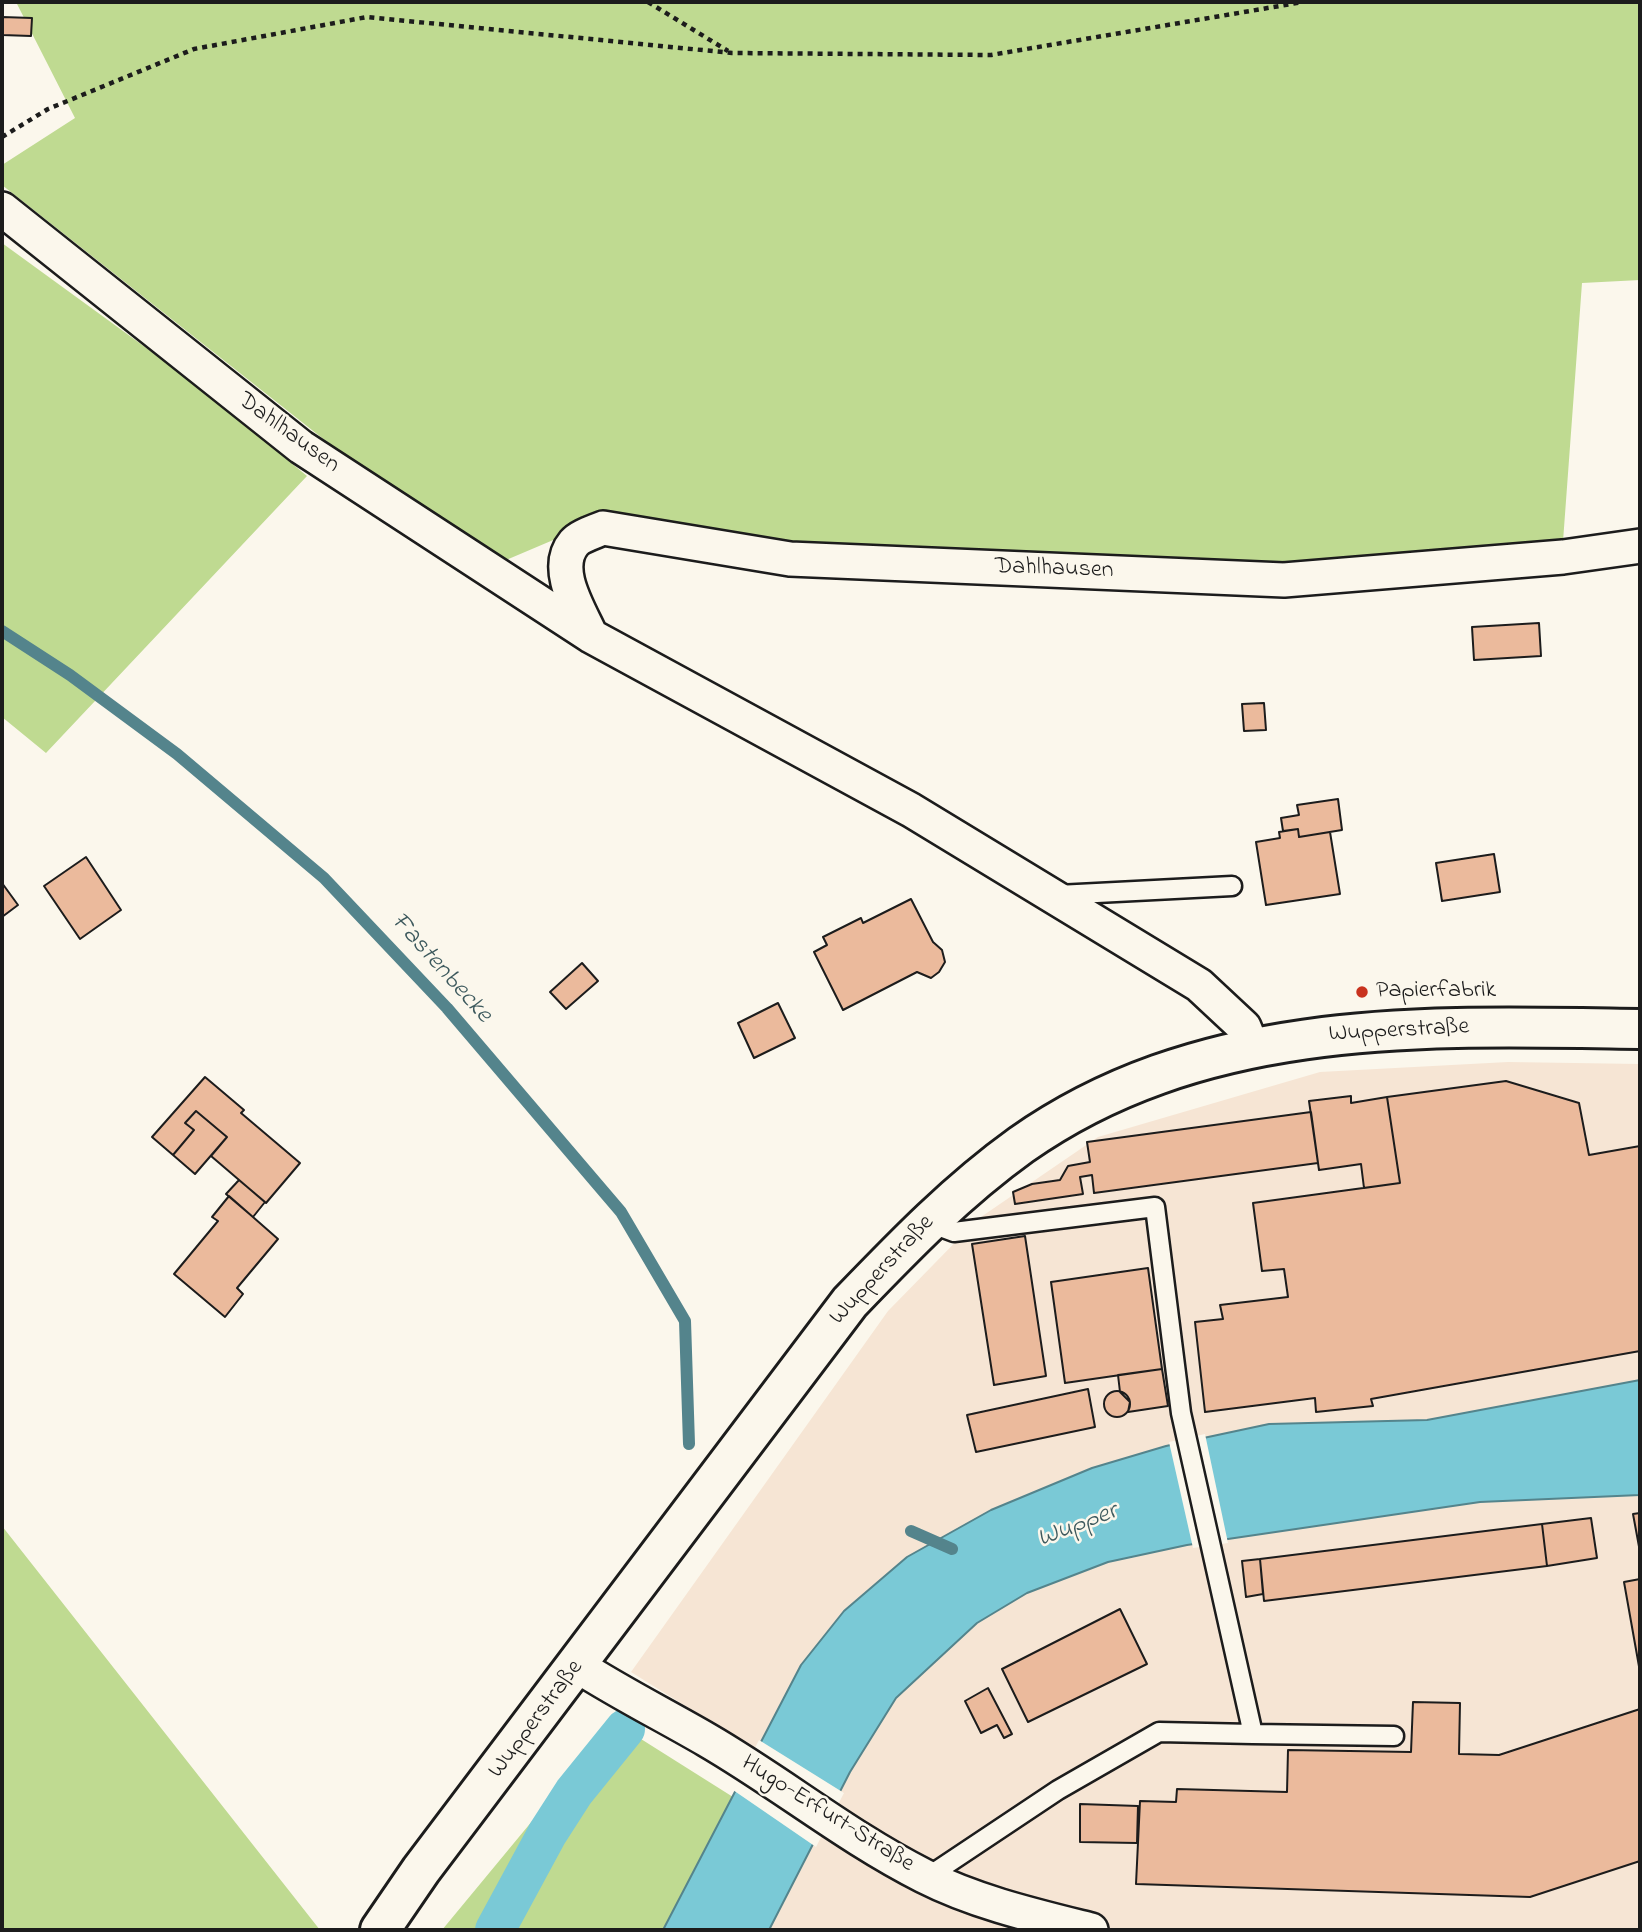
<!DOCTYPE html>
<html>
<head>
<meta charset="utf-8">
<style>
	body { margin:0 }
	#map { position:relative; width:1642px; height:1932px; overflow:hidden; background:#fbf7ec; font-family:"Indie Flower",sans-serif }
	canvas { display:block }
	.frame { position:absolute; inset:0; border:4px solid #1c1c1c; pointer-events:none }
</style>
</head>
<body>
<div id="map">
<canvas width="1642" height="1932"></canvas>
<div class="frame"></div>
</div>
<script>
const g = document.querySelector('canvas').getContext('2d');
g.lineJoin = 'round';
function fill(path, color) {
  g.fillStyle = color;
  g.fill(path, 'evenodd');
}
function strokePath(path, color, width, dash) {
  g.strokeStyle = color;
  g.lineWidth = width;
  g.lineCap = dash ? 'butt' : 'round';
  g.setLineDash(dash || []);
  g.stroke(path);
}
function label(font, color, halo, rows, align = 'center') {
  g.font = font + ' "Indie Flower",sans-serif';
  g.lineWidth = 5;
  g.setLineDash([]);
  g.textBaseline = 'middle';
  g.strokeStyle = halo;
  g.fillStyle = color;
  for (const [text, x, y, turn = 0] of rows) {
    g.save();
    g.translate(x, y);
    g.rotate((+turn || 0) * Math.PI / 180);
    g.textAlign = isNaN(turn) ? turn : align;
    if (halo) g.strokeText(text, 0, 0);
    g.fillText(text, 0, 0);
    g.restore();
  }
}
fill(new Path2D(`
	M1508,1062L1640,1064V1930H769L836,1800L631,1672L888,1311L978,1219L1098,1137L1320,1072Z`), '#f6e5d4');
fill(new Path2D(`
	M16,2H1640V280L1582,283L1562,555L1276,577L793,555L598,521L492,566L336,449L2,185V165L75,118Z
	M2,243L189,379L307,476L46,753L2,717Z
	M2,1526L320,1930H2Z
	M614,1722L733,1797L663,1930H442Z`), '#bfda91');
const water = new Path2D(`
	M1640,1380V1495L1480,1502L1187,1545L1108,1562L1027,1593L977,1623L896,1698L850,1772L769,1930H663L801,1665L844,1611L907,1557L991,1510L1092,1468L1166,1446L1269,1424L1427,1420Z`);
fill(water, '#7ac9d6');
strokePath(water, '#54848c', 2);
fill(new Path2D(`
	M1205,1434L1228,1543L1193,1548L1169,1442Z
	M759,1740L844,1793L816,1847L733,1790Z`), '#fbf7ec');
strokePath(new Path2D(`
	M2,631L70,675L177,754L324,878L447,1008L621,1212L685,1321L689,1444
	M911,1531L952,1549`), '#54848c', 12);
strokePath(new Path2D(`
	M495,1930L547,1834L574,1792L625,1729`), '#7ac9d6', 40);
const building = new Path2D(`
	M2,17L32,18L31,36L2,35Z
	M1539,623L1541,656L1474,660L1472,627Z
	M1264,703L1266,730L1244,731L1242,704Z
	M1338,799L1342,830L1299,837L1298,829L1283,831L1281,818L1299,815L1297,805Z
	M1298,829L1299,837L1330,832L1340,894L1266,905L1256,842L1280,838L1279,832Z
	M1494,854L1500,892L1442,901L1436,863Z
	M86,857L121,910L80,939L44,886Z
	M2,883L18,905L2,917Z
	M911,899L933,942L942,950L945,962L939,972L931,978L917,972L843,1010L814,952L827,945L823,937L861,918L863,923Z
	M582,963L598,981L566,1009L550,992Z
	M778,1003L795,1038L754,1058L738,1023Z
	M205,1077L244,1110L241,1113L300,1163L266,1203L211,1156L227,1137L196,1111L185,1123L194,1130L173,1155L152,1137Z
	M1506,1081L1579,1103L1589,1155L1640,1146V1351L1371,1399L1373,1406L1316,1412L1315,1398L1205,1412L1195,1322L1223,1319L1220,1305L1288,1297L1284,1269L1262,1271L1253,1203L1400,1183L1387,1097Z
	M1351,1096V1103L1387,1097L1400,1183L1364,1188L1361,1164L1319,1170L1309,1101Z
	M196,1111L227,1137L195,1174L173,1155L194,1130L185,1123Z
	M1311,1112L1318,1163L1094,1193L1092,1175L1080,1177L1083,1194L1015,1204L1013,1192L1032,1184L1060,1180L1068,1166L1090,1162L1087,1142Z
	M239,1180L265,1202L253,1217L226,1194Z
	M229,1196L278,1239L237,1288L243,1294L225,1317L174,1274L218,1221L212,1217Z
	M1025,1236L1046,1376L994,1385L972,1244Z
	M1148,1268L1162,1369L1065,1383L1051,1282Z
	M1162,1369L1168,1406L1128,1412L1130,1402L1120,1392L1118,1375Z
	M1088,1389L1095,1427L976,1452L967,1415Z
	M1104 1404a13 13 0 1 1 26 0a13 13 0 1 1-26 0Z
	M1640,1513V1552L1633,1514Z
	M1591,1518L1597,1558L1547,1566L1542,1524Z
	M1542,1524L1547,1566L1264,1601L1260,1559Z
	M1260,1559L1263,1594L1246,1597L1242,1561Z
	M1640,1579V1672L1624,1582Z
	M1120,1609L1147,1664L1028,1722L1002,1669Z
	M988,1688L1012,1734L1004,1738L997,1725L981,1733L965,1701Z
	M1413,1702L1460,1703L1459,1754L1499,1755L1640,1709V1861L1530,1897L1136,1884L1140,1801L1176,1802L1177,1789L1287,1792L1288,1750L1411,1752Z
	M1080,1804L1138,1806L1137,1843L1080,1842Z`);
fill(building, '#ebba9c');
strokePath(building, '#1c1c1c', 2);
const lane = new Path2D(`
	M1058,895L1232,886
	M1253,1734L1394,1736
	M926,1878L1058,1790L1159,1732L1253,1734L1181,1413L1155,1207L954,1232L927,1222`);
const street = new Path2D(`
	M2,209L301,447L591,636L911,810L1199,985L1244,1027L1253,1049
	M591,636C580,611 552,569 574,543C580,536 594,532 603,528L790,559L1284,580L1563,557L1640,546
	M578,1666C620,1693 664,1715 707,1740C781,1783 847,1837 924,1876C975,1902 1035,1916 1091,1930`);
const secondary = new Path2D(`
	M380,1930L421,1870L850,1302C904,1246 957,1191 1021,1145C1204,1016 1428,1026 1640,1029`);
strokePath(lane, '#1c1c1c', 23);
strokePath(street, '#1c1c1c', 38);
strokePath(secondary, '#1c1c1c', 44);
strokePath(new Path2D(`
	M648,2L728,51
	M2,137L48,109L194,49L367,17L732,53L991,55L1303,2`), '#1c1c1c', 4.5, [5, 5]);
strokePath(lane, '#fbf7ec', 18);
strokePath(street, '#fbf7ec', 33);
strokePath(secondary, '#fbf7ec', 38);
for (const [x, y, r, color] of [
	[1362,992,7,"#c8321e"]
]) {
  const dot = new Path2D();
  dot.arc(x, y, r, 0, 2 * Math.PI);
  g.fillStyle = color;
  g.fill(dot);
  strokePath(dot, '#fbf7ec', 2.5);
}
label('24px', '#1c1c1c', '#fbf7ec', [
	["Dahlhausen",288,434,36],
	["Dahlhausen",1054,570,2],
	["Wupperstraße",1399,1032,-3],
	["Wupperstraße",883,1271,-47],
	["Wupperstraße",537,1720,-53],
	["Hugo-Erfurt-Straße",827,1815,32]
]);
label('24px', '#1c1c1c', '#fbf7ec', [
	["Papierfabrik",1376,992]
], 'left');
label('italic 26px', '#3d595d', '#fbf7ec', [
	["Fastenbecke",440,969,48],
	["Wupper",1078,1527,-21]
]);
</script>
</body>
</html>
